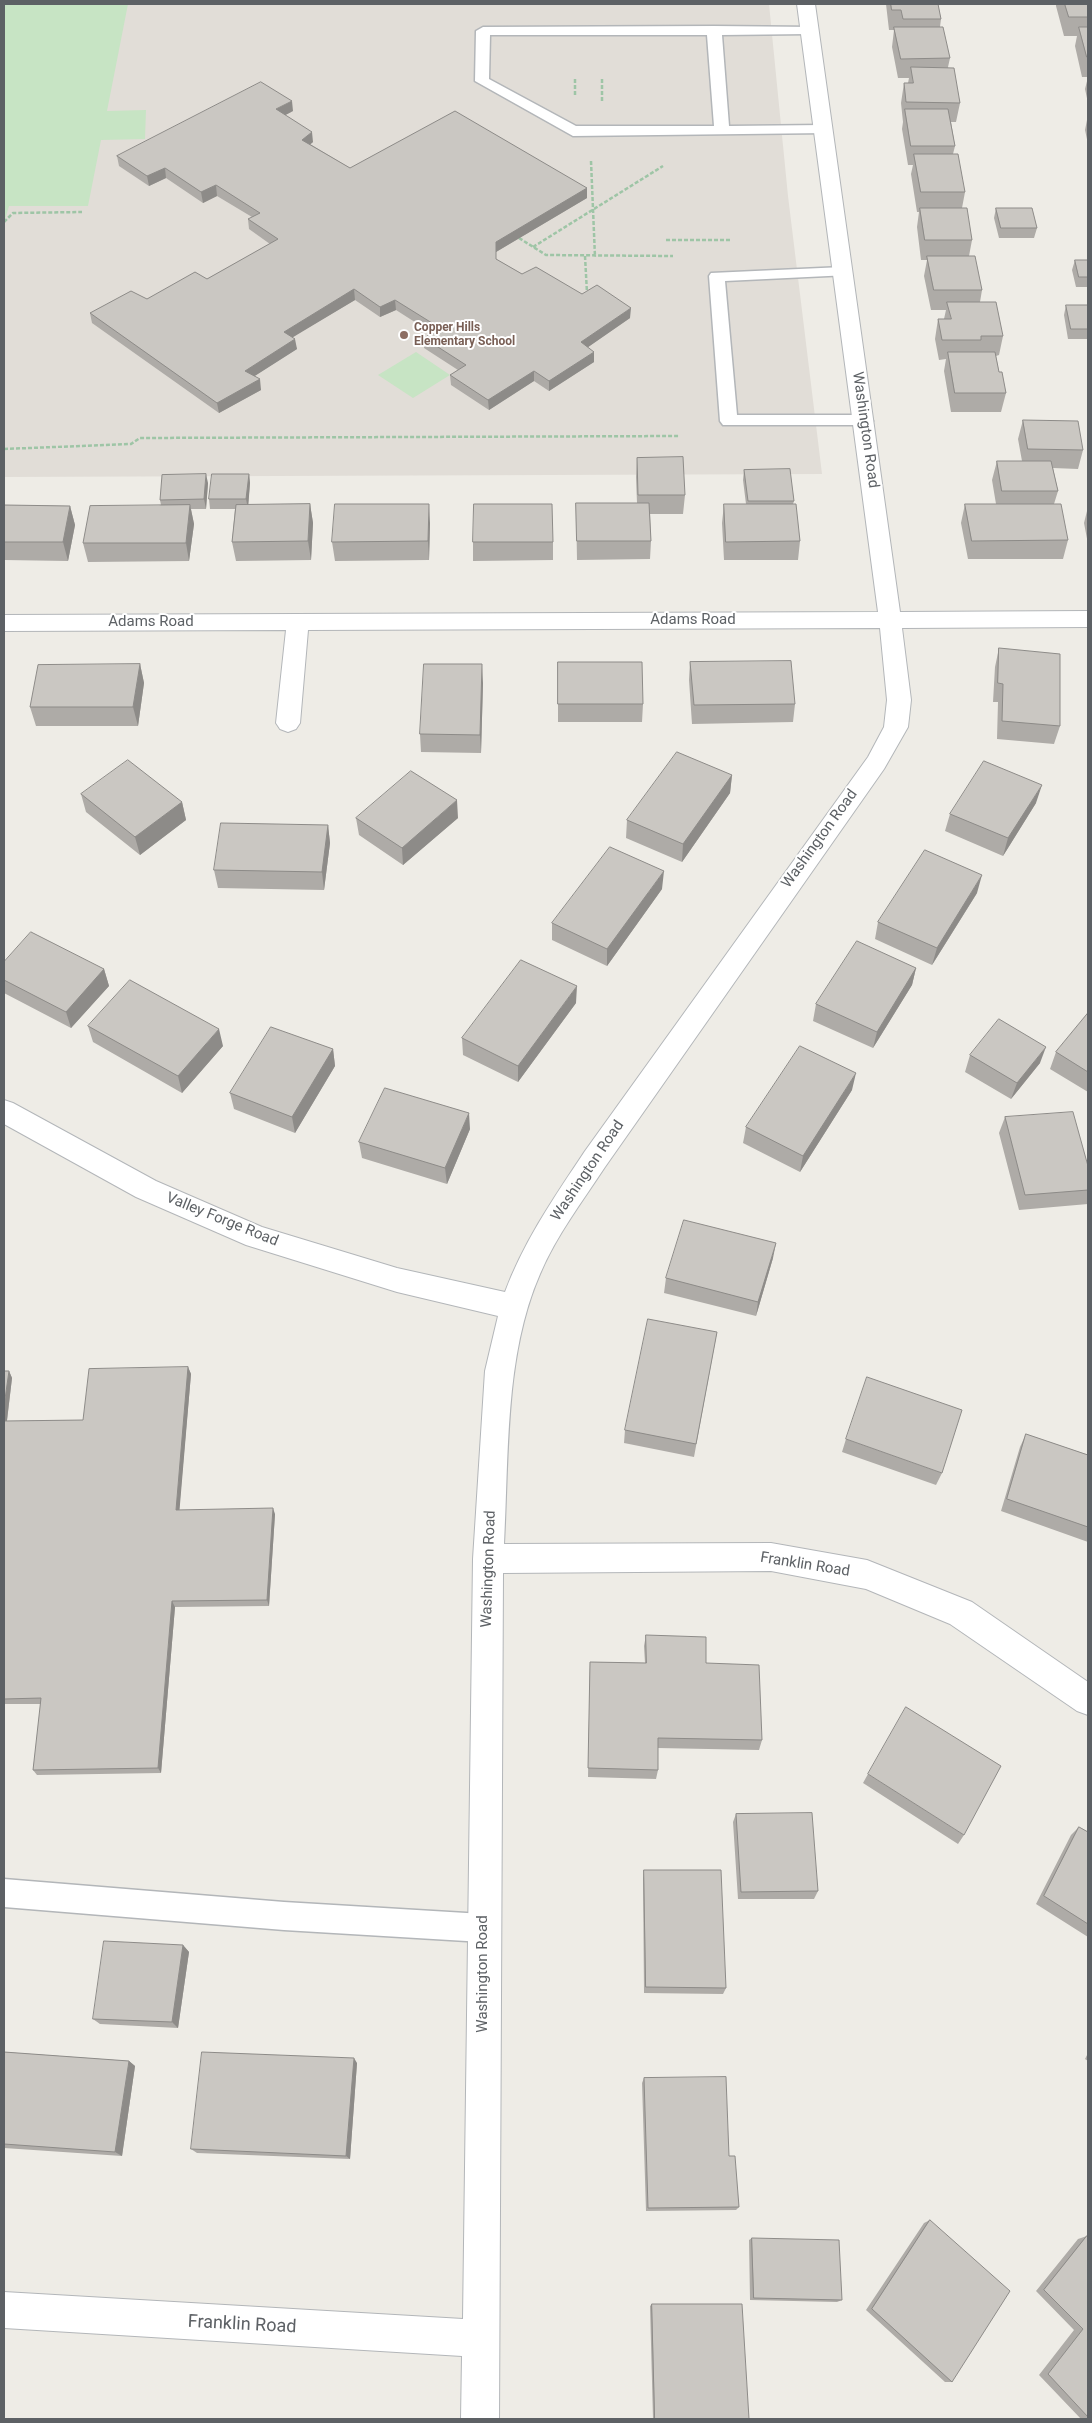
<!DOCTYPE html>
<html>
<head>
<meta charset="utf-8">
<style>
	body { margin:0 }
	#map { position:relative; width:1092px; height:2423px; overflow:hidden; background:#eeece6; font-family:Roboto,sans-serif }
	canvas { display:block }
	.frame { position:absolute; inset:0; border:5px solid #5d6165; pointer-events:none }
</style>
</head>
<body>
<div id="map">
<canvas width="1092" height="2423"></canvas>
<div class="frame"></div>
</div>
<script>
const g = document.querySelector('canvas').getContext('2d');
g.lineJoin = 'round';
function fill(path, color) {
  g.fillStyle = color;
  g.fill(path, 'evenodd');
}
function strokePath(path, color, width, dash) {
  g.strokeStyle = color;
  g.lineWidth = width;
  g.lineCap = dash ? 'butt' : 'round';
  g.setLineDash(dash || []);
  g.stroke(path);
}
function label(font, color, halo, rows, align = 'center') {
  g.font = font + ' Roboto,sans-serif';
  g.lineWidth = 4;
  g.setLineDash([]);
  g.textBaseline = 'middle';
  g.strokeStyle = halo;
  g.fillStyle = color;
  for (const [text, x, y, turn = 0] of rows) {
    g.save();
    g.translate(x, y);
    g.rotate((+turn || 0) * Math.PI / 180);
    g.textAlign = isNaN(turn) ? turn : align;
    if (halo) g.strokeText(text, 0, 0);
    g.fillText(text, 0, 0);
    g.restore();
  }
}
fill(new Path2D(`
	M4,4H769L788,196L822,474L4,477Z`), '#e1ddd7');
fill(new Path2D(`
	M4,4H128L107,111L146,110L145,139L101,140L88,206H9L4,223Z
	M416,352L450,375L413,398L378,375Z`), '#c7e4c4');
const lane = new Path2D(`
	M714,26L814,27L816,30L809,34L722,35L729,126L823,125L831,130L828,133L573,136L475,81L476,31L483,27ZM490,35H707L714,126H576L489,79Z
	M843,267L849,269L851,272L849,275L725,281L737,415H864L870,417L873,421L870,425H723L720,421L709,276L711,273Z
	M4,1879L284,1902L483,1914L493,1918L497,1928L493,1938L483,1942L284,1930L4,1907Z`);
const street = new Path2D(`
	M797,4H815L900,612L1088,611V627L902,628L911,700L908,727L884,769L605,1167C582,1202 556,1236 540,1274C504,1356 509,1457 504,1544L771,1543L867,1560L972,1602L1088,1682V1715L1077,1711L950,1624L866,1589L771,1571L503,1573L499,2419H461L462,2356L4,2328V2292L463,2319L473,1559L485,1371L498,1316L397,1292L246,1245L136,1197L4,1124V1100L13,1103L156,1181L262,1227L397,1268L505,1292C524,1241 555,1196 585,1151L868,757L884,727L887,700L880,628L308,630L300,723L296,729L288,732L280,729L276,723L286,630L4,631V615L878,612Z`);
strokePath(lane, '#b3b6b9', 3);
strokePath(street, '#b3b6b9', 2);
strokePath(new Path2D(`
	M575,79V96
	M602,79V101
	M591,161L595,257
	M4,222L13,213L82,212
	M519,238L546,255L673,256
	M666,240H732
	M533,247L663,166
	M585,256L587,293
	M4,449L131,444L140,438L680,436`), '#9ec5a6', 2.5, [4, 2]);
fill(lane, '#fff');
fill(street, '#fff');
fill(new Path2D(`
	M886,4H938L941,19L940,27L950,58L948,67L960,103L956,122H951L955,146L953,154L965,192L962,208L972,240L969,256L982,290L980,302L1003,336L999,355L996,356L999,372L1006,393L1001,412H951L944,371L946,359L939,360L935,339L938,319H944L946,310H931L924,276L927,260H921L917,227L919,212H917L911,174L913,165H908L902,129L903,122L901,103L904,83H908L909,78H898L892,47L894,30H889Z
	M1056,4H1088V103L1085,89L1088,77H1082L1075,46L1077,36H1064L1056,6Z
	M293,111L285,115L313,142L310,144L350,168L587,188V198L496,252V259L522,274L582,294L630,318L588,347L594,362L549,391L534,381L489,410L451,385L450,375L458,370L424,348V338L432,333L396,310L380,317L355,300L292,337L297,349L254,376L261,390L219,413L92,323L90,313L147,299L207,279L270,244L249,229L248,219L252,217L217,196L203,203L166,178L149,186L119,166L117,156Z
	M1088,115V144L1085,130Z
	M996,208L1037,228L1034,238H999L994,218Z
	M1075,260H1088V287H1076L1072,270Z
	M1066,305H1088V339H1068L1064,315Z
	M1023,420L1083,450L1078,469L1053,468L1058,491L1054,504L1068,540L1063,559H968L961,523L965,504H996L992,480L997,461H1022L1018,439Z
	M637,458L685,495L683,514H650L651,541L650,559L577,560L576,503H637L636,477Z
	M744,470L794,501L793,504L800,541L798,560H724L722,523L724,504H746L743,480Z
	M249,474L250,483L248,505L310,504L313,523L311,560L236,561L232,542L235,509H210L209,499Z
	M208,483L206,509H191L194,524L189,561L88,562L83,543L161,505L160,500Z
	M4,505L70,506L75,525L68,561L4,560Z
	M1088,507V544L1084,523Z
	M430,523L429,560L335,561L332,542Z
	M473,542H553V560L473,561Z
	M999,648L1060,726L1054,744L997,739L998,702H993L995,667Z
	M558,662L643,704L642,722H558Z
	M690,662L795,704L793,722L692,724L689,680Z
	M140,664L144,683L138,726H36L30,707Z
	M483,683L481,753L421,752L420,734Z
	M732,775L730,793L682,862L626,838L627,820Z
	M81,794L182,802L186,820L140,855L86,812Z
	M1036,803L1003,856L945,831L950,814Z
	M356,818H458L403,865L359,835Z
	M328,825L330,843L324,890L218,888L214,870Z
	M662,889L607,966L552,940V923Z
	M977,893L932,965L875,939L878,922Z
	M4,962L104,969L109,986L71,1028L4,993Z
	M916,968L912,985L873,1048L813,1021L816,1004Z
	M576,1003L518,1082L463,1055L462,1038Z
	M1088,1013V1092L1050,1069L1056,1052Z
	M88,1026L223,1046L182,1093L93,1042Z
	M333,1049L335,1066L295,1133L234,1109L230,1093Z
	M970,1055L1040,1063L1011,1099L965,1072Z
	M852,1090L800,1172L743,1143L746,1127Z
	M1005,1117L1088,1166V1204L1019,1210L999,1133Z
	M470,1129L447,1184L362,1158L359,1142Z
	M773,1258L756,1316L664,1293L666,1278Z
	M717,1332L694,1457L624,1443L625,1430Z
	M188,1367L191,1374L179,1510L275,1514L269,1606L175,1607L161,1773L37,1775L33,1770L41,1704H4V1371H9L12,1378L7,1421L83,1420Z
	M1026,1434L1088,1455V1542L1001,1511L1020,1447Z
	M846,1439L942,1473L936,1485L842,1452Z
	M646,1635L706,1663L762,1740L759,1750L658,1748V1770L656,1779L588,1777L590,1662L645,1663L644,1646Z
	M868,1774L964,1835L958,1844L863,1783Z
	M736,1814L818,1891L814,1899H738L733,1822Z
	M1079,1827L1088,1832V1937L1036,1904L1071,1835Z
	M644,1870L726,1988L723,1994L644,1993L643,1878Z
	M183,1945L189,1952L178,2028L100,2024L93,2019Z
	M4,2052L129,2061L135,2066L122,2156L4,2148Z
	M1088,2053V2061L1085,2059Z
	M357,2063L350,2159L197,2153L191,2149Z
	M644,2078L729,2156L739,2207L736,2210L646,2211L642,2083Z
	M930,2220L952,2382H945L866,2310L924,2223Z
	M1087,2236L1088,2237V2419H1081L1039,2375L1074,2330L1036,2291L1078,2239Z
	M752,2238L842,2300L837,2302L750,2300L749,2240Z
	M652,2304L749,2419H653L650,2306Z`), '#aeaba7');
fill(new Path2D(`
	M292,101L293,111L278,119L276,109Z
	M312,132L313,142L304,150L302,140Z
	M165,168L166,178L149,186L147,176Z
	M216,185L217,196L203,203L201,192Z
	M587,188V198L496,252V269V242Z
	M354,289L355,300L285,342L284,332Z
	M395,300L396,310L380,317V307Z
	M631,308L630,318L581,352V342Z
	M295,339L297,349L247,381L245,371Z
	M594,352V362L549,391V381Z
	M534,371V381L489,410L488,400Z
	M260,379L261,390L219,413L217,403Z
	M206,474L208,483L206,509L204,499Z
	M249,474L250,483L248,509L246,499Z
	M310,504L313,523L311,560L308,541Z
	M429,504L430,523L429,560L428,541Z
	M190,505L194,524L189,561L186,543Z
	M70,506L75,525L68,561L63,542Z
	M140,664L144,683L138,726L133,707Z
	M482,664L483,683L481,753L480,735Z
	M732,775L730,793L682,862L683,844Z
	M1042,785L1036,803L1003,856L1008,838Z
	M457,800L458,818L403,865L402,848Z
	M182,802L186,820L140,855L135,837Z
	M328,825L330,843L324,890L322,872Z
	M664,871L662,889L607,966V949Z
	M982,875L977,893L932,965L937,948Z
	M916,968L912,985L873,1048L877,1032Z
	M104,969L109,986L71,1028L66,1012Z
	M577,986L576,1003L518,1082V1066Z
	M219,1029L223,1046L182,1093L178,1076Z
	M1046,1047L1040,1063L1011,1099L1017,1083Z
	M333,1049L335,1066L295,1133L292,1117Z
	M856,1073L852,1090L800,1172L803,1156Z
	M469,1113L470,1129L447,1184L445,1168Z
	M776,1243L773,1258L756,1316L758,1302Z
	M188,1367L191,1374L179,1516L176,1510Z
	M9,1371L12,1378L6,1428L4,1425V1406Z
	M273,1508L275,1514L269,1606L267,1600Z
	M172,1601L175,1607L161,1773L158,1768Z
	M183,1945L189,1952L178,2028L172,2022Z
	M354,2058L357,2063L350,2159L346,2156Z
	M129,2061L135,2066L122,2156L115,2152Z`), '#8d8b88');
const building = new Path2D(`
	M891,4H938L941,19H903L901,10H892Z
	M1065,4H1088V17H1069Z
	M894,27H943L950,58L901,59Z
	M1079,27H1088V57H1087Z
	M911,67L954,68L960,103L906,102L904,83H913Z
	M261,82L292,101L276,109L312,132L302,140L350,168L455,111L587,188L496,242V259L522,274L536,267L582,294L597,285L631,308L581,342L594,352L549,381L534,371L488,400L450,375L466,365L424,338L440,328L395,300L380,307L354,289L284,332L295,339L245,371L260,379L217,403L90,313L131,291L147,299L195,272L207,279L278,239L248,219L260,213L216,185L201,192L165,168L147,176L117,156Z
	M905,109H948L955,146H911Z
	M914,154H958L965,192H921Z
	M920,208H967L972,240H925Z
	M996,208H1032L1037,228H1001Z
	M927,256H975L982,290H934Z
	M1075,260H1088V277H1079Z
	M947,302H996L1003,336H981V340H942L938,319H951Z
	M1066,305H1088V329H1071Z
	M948,352H995L999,372H1002L1006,393H955Z
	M1023,420L1078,421L1083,450L1028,449Z
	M683,457L685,495H638L637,458Z
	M997,461H1051L1058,491H1002Z
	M790,469L794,501H748L744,470Z
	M206,474L204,499L160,500L162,475Z
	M212,474H249L246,499H209Z
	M576,503H649L651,541H577Z
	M310,504L308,541L232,542L236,505Z
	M335,504H429L428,541L332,542Z
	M474,504H552L553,542H473Z
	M724,504H796L800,541L726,542Z
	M965,504H1061L1068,540L972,541Z
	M4,505L70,506L63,542H4Z
	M190,505L186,543H83L90,506Z
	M999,648L1060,654V726L1002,721L1003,684L998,683Z
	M791,661L795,704L694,705L690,662Z
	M558,662H642L643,704H558Z
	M140,664L133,707H30L38,665Z
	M424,664H482L480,735L420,734Z
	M677,752L732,775L683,844L627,820Z
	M128,760L182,802L135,837L81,794Z
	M984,761L1042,785L1008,838L950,814Z
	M411,771L457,800L402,848L356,818Z
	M221,823L328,825L322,872L214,870Z
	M610,847L664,871L607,949L552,923Z
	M925,850L982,875L937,948L878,922Z
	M31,932L104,969L66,1012L4,980V962Z
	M857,941L916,968L877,1032L816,1004Z
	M521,960L577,986L518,1066L462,1038Z
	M130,980L219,1029L178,1076L88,1026Z
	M1088,1013V1072L1056,1052Z
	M999,1019L1046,1047L1017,1083L970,1055Z
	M271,1027L333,1049L292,1117L230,1093Z
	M800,1046L856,1073L803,1156L746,1127Z
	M385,1088L469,1113L445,1168L359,1142Z
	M1073,1112L1088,1166V1190L1025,1195L1005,1117Z
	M684,1220L776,1243L758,1302L666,1278Z
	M648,1319L717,1332L696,1444L625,1430Z
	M188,1367L176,1510L273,1508L267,1600L172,1601L158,1768L33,1770L41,1698L4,1699V1421L83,1420L89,1369Z
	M4,1371H9L4,1406Z
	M867,1377L962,1410L942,1473L846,1439Z
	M1026,1434L1088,1455V1527L1007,1499Z
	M646,1635L706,1637V1663L759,1665L762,1740L658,1738V1770L588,1768L590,1662L646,1663Z
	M906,1707L1001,1766L964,1835L868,1774Z
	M812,1813L818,1891L741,1892L736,1814Z
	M1079,1827L1088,1832V1924L1044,1896Z
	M644,1870H721L726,1988L646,1987Z
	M104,1941L183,1945L172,2022L93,2019Z
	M4,2052L129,2061L115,2152L4,2144Z
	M202,2052L354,2058L346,2156L191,2149Z
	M726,2077L729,2156H735L739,2207L648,2208L644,2078Z
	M930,2220L1010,2291L952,2382L872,2309Z
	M1087,2236L1088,2237V2417L1048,2374L1083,2329L1044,2290Z
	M752,2238L839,2240L842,2300L754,2298Z
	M652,2304H742L749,2419H655Z`);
fill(building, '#cac7c2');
strokePath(building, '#8d8b88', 1);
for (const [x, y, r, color] of [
	[404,335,5,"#8d6e63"]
]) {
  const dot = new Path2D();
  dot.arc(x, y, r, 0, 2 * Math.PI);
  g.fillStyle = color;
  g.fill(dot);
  strokePath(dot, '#fff', 2);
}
label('bold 12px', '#785e54', '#fff', [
	["Copper Hills",414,328],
	["Elementary School",414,342]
], 'left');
label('15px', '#5d6165', '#fff', [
	["Washington Road",865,430,82],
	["Adams Road",693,620],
	["Adams Road",151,622],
	["Washington Road",820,839,-54],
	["Washington Road",588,1171,-56],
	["Valley Forge Road",222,1220,22],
	["Franklin Road",805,1565,9],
	["Washington Road",489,1569,-88],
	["Washington Road",483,1974,-90]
]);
label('18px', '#5d6165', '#fff', [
	["Franklin Road",242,2325,3]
]);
</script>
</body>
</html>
